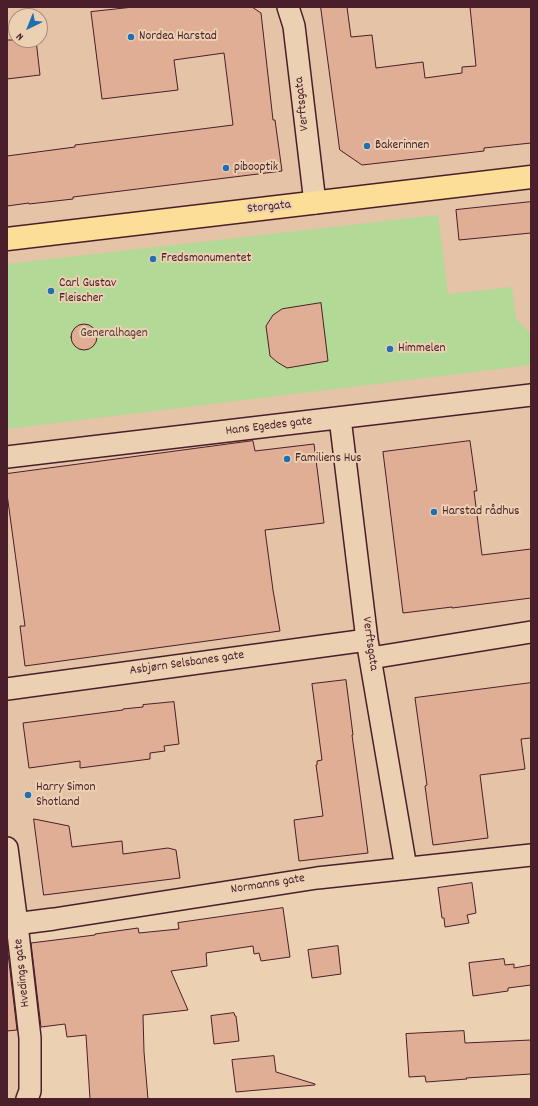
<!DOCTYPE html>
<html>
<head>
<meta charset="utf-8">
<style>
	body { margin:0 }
	#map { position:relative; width:538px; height:1106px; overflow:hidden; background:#ebd0b2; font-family:Dekko,sans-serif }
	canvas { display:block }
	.frame { position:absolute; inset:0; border:8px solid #4a1f2b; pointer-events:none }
	.north { position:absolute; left:8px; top:8px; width:40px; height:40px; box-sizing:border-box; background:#ebd0b2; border:1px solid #ab897c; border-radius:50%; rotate:223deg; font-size:11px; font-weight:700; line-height:16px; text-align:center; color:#4a1f2b }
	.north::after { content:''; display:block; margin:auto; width:14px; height:18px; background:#1f6fb2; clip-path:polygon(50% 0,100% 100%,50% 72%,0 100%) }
</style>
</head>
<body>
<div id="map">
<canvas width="538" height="1106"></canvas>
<div class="frame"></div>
<div class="north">N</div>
</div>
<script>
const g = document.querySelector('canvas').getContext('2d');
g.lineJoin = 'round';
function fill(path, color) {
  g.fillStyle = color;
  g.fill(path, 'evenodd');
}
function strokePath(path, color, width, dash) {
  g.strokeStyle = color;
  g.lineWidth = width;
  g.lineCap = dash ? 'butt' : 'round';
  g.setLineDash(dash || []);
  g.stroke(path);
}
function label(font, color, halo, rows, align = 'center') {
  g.font = font + ' Dekko,sans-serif';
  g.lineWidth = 4;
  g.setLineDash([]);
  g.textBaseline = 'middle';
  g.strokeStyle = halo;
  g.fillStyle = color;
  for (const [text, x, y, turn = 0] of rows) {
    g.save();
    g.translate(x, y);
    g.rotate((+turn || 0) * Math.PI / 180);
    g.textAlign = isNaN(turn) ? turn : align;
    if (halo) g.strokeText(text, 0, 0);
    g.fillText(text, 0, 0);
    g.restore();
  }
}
fill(new Path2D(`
	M7,7H531V857H424L13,936L27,1065L20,1099H7ZM16,16H40V40H16Z`), '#e5c3a6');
fill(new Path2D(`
	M438,215L448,294L512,287L516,319L530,333H531V365L7,429V264Z`), '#b2d995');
const building = new Path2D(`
	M134,7H252L261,13L273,120H275L282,171L73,197V199L29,204V203L7,206V156L75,147V145L233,125L224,53L174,60L178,90L102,99L91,12Z
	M321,7H347L351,37L372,35L376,68L423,62L425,78L462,73V67L476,66L470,7H531V143L484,148V151L362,165L340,150Z
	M7,40H36L40,75L7,79Z
	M531,202V233L459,240L456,210Z
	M321,303L328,361L287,368L277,362L270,356L266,326L273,315L282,309Z
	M71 337a13 13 0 1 1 26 0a13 13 0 1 1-26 0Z
	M253,441L255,451L314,444L324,523L265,530L273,590L280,631L25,666L20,626H25L7,494V474Z
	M470,441L477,491H474L482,555L531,549V598L452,608V607L403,613L383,452Z
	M346,680L353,735H352L368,853L299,861L294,820L323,816L316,765H317V761L322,760L312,684Z
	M531,683V738L521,739L525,769L480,775L488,838L433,845L425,786L427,785L415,698Z
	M174,702L179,744L164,746L165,751L150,753V759L80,768V761L29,768L23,723L123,710V709L143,707V705Z
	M34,819L69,826L72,847L122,841L123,854L168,848L176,850L180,878L44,895Z
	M472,883L476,913L467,915L469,923L445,927L444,918H442L438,888Z
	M283,908L290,957L261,961L259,953L254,954L253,946L206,953L207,966L171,971L188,1010L143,1015L144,1052L148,1099H90L86,1035L67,1037L65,1024L41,1027L31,943L95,935V934L138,928L139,933L179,929L178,923Z
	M7,945L17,1030L7,1031Z
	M338,946L341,974L312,978L308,950Z
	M504,959L505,965L514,964V968L531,965V985L508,988V991L473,996L469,963Z
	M234,1013L235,1016H236L239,1041L214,1044L211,1016Z
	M464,1031L465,1043L531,1040V1074L466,1078L467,1079L426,1082L425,1076L409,1077L406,1034Z
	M274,1056L276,1072L315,1084V1085L236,1092L232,1060Z`);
fill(building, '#e0ae94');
strokePath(building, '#4a1f2b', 1);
const street = new Path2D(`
	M288,7L294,26L315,203
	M340,418L367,640L406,868
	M7,457L531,395
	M371,658L531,632
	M7,689L367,640
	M7,848L17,924L30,1038V1091L27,1099
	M7,925L54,919L317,878L531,855`);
const highway = new Path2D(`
	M7,239L531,177`);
strokePath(street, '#4a1f2b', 24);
strokePath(highway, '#4a1f2b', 25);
strokePath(street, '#ebd0b2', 21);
strokePath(highway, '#fdde96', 22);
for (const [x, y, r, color] of [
	[131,37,4,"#1f6fb2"],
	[367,146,4,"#1f6fb2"],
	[226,168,4,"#1f6fb2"],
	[153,259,4,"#1f6fb2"],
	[51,291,4,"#1f6fb2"],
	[390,349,4,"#1f6fb2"],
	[287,459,4,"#1f6fb2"],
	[434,512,4,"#1f6fb2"],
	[28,795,4,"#1f6fb2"]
]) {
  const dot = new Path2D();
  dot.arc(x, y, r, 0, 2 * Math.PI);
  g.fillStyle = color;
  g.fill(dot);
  strokePath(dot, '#ebd0b2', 1.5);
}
label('13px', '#4a1f2b', '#ebd0b2', [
	["Nordea Harstad",139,37],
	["Bakerinnen",375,146],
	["pibooptik",234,168],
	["Fredsmonumentet",161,259],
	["Carl Gustav",59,284],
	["Fleischer",59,299],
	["Himmelen",398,349],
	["Familiens Hus",295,459],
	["Harstad rådhus",442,512],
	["Harry Simon",36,788],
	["Shotland",36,803]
], 'left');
label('13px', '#4a1f2b', '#ebd0b2', [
	["Verftsgata",303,104,-96],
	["Storgata",269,208,-6],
	["Hans Egedes gate",269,427,-7],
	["Verftsgata",369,644,82],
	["Asbjørn Selsbanes gate",187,664,-8],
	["Normanns gate",268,885,-9],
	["Hvedings gate",23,973,-96]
]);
label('13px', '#5a3b3b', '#ebd0b2', [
	["Generalhagen",114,334]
]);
</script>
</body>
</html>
